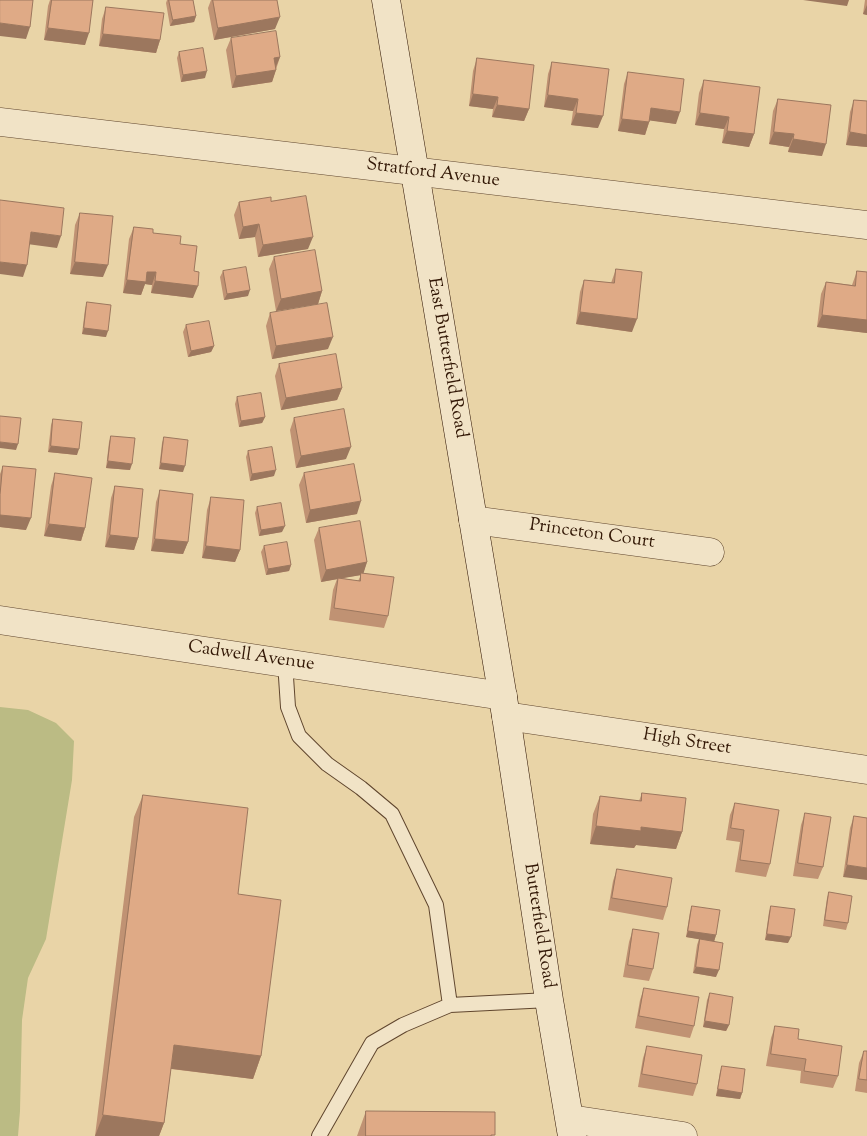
<!DOCTYPE html>
<html>
<head>
<meta charset="utf-8">
<style>
	body { margin:0 }
	canvas { display:block; background:#e9d4a7 }
</style>
</head>
<body>
<canvas width="867" height="1136"></canvas>
<script>
const g = document.querySelector('canvas').getContext('2d');
g.lineJoin = 'round';
function fill(path, color) {
  g.fillStyle = color;
  g.fill(path, 'evenodd');
}
function strokePath(path, color, width, dash) {
  g.strokeStyle = color;
  g.lineWidth = width;
  g.lineCap = dash ? 'butt' : 'round';
  g.setLineDash(dash || []);
  g.stroke(path);
}
function label(font, color, halo, rows, align = 'center') {
  g.font = font + ' "Sorts Mill Goudy",serif';
  g.lineWidth = 4;
  g.setLineDash([]);
  g.textBaseline = 'middle';
  g.strokeStyle = halo;
  g.fillStyle = color;
  for (const [text, x, y, turn = 0] of rows) {
    g.save();
    g.translate(x, y);
    g.rotate((+turn || 0) * Math.PI / 180);
    g.textAlign = isNaN(turn) ? turn : align;
    if (halo) g.strokeText(text, 0, 0);
    g.fillText(text, 0, 0);
    g.restore();
  }
}
fill(new Path2D(`
	M0,707L28,710L56,723L74,741L72,780L46,939L28,978L22,1020L20,1111L18,1136H0Z`), '#bbbb84');
const service = new Path2D(`
	M285,662L288,707L299,736L327,764L361,788L392,814L436,905L450,1005L549,1000
	M319,1136L372,1043L403,1025L450,1005`);
const minor = new Path2D(`
	M0,122L867,225
	M473,520L710,552
	M0,620L503,696
	M506,716L867,770
	M570,1119L683,1136`);
const secondary = new Path2D(`
	M386,0L506,716L549,1000L572,1136`);
strokePath(service, '#60462e', 16);
strokePath(minor, '#60462e', 29);
strokePath(secondary, '#321705', 29);
strokePath(service, '#f1e3c6', 14);
strokePath(minor, '#f1e3c6', 28);
strokePath(secondary, '#f1e3c6', 28);
fill(new Path2D(`
	M50,0H93L85,45L44,40L48,6Z
	M167,0H193L196,16L194,22L170,26L166,3Z
	M211,0H277L275,29L214,40L208,8Z
	M865,0H867V15L863,14Z
	M106,7L160,40L156,53L99,46L102,19Z
	M231,38L280,57L272,82L232,88L226,50Z
	M179,52L205,78L181,82L177,58Z
	M477,58L529,109L524,121L492,117L493,109L469,106L473,71Z
	M552,62L598,128L571,125L573,111L544,107L548,74Z
	M628,72L676,124L650,120L645,135L618,131L624,84Z
	M704,80L754,134L749,147L722,143L724,129L695,125L699,93Z
	M778,99L822,156L788,152L789,147L769,144L773,111Z
	M854,100L867,101V147L846,145L850,112Z
	M271,201L308,249L258,257L255,237L239,239L234,215L239,202Z
	M80,213L103,277L70,274L75,225Z
	M134,227L180,244L194,271L193,298L151,293L152,285L145,284L141,295L123,293L129,239Z
	M274,257L322,291L318,304L276,311L269,269Z
	M616,269L632,332L576,324L580,292L584,280L611,283Z
	M223,271L248,296L224,300L220,277Z
	M857,271L867,272V333L817,327L821,294L826,282L852,285Z
	M87,302L106,337L82,334L85,309Z
	M270,313L328,349L272,359L266,326Z
	M186,325L214,346L211,352L188,357L183,332Z
	M279,364L342,388L337,400L281,410L275,376Z
	M237,397L265,417L262,423L239,427L235,404Z
	M294,418L346,459L296,468L290,430Z
	M53,419L77,455L48,452L51,425Z
	M111,436L130,470L106,468L109,442Z
	M164,437L183,472L159,469L162,443Z
	M248,451L274,476L250,481L246,457Z
	M3,466L26,530L0,527V474Z
	M55,473L85,528L81,541L44,536L51,486Z
	M304,473L357,514L306,523L299,485Z
	M115,486L138,538L134,550L105,547L111,498Z
	M160,490L188,542L183,554L151,551L156,502Z
	M211,497L240,550L235,562L202,558L207,510Z
	M257,507L282,532L259,536L255,513Z
	M319,528L367,562L363,573L388,616L384,628L329,620L333,590L337,579L321,582L314,540ZM361,575L358,581L342,578Z
	M264,546L291,565L289,571L266,575L261,552Z
	M642,793L682,832L676,849L636,845L634,848L590,844L593,814L600,796L639,801Z
	M143,795L238,894L261,1056L253,1079L171,1069L164,1123L159,1136H95L134,817Z
	M735,803L770,864L766,877L735,872L740,842L726,840L730,815Z
	M805,813L823,867L818,879L793,876L801,825Z
	M854,816L867,818L843,877L850,828Z
	M617,869L667,907L663,920L608,910L613,881Z
	M829,892L848,923L846,930L823,926L827,898Z
	M692,906L716,935L714,941L716,977L693,973L697,945L699,939L686,937L690,912Z
	M771,906L788,943L765,940L769,912Z
	M633,929L653,969L649,981L623,977L629,942Z
	M644,988L694,1026L690,1038L635,1028L640,1000Z
	M710,993L729,1025L726,1031L703,1027L707,1000Z
	M775,1026L798,1039L838,1076L833,1088L800,1083L801,1071L766,1066L771,1038Z
	M647,1046L697,1084L693,1096L638,1087L643,1058Z
	M864,1051H867V1093L855,1091L859,1063Z
	M722,1066L742,1093L740,1099L716,1096L720,1072Z
	M366,1111L495,1136H357Z`), '#c09273');
fill(new Path2D(`
	M803,0H849L847,6Z
	M867,5V15L863,14Z
	M196,16L194,22L170,26L173,20Z
	M280,17L275,29L214,40L218,28Z
	M0,23L30,27L26,39L0,36Z
	M48,28L89,33L85,45L44,40Z
	M103,34L160,40L156,53L99,46Z
	M280,57L275,69L274,58Z
	M276,70L272,82L232,88L236,76Z
	M207,71L205,78L181,82L183,75Z
	M473,94L498,97L493,109L469,106Z
	M548,95L578,99L573,111L544,107Z
	M497,105L529,109L524,121L492,117Z
	M651,108L680,112L676,124L646,120Z
	M576,113L603,116L598,128L571,125Z
	M700,113L729,117L724,129L695,125Z
	M622,119L649,122L645,135L618,131Z
	M727,131L754,134L749,147L722,143Z
	M774,132L794,134L789,147L769,144Z
	M850,132L867,135V147L846,145Z
	M793,139L826,144L822,156L788,152Z
	M259,224L255,237L239,239L243,227Z
	M31,232L61,236L57,248L27,244Z
	M313,237L308,249L258,257L263,245Z
	M0,262L27,265L23,277L0,274Z
	M75,262L108,265L103,277L70,274Z
	M147,272H156L152,285L145,284L141,295L123,293L127,280Z
	M155,281L198,286L193,298L151,293Z
	M250,290L248,296L224,300L227,294Z
	M322,291L318,304L276,311L281,299Z
	M580,312L637,319L632,332L576,324Z
	M822,315L867,320V333L817,327Z
	M84,328L108,331L106,337L82,334Z
	M333,337L328,349L272,359L276,346Z
	M214,346L211,352L188,357L191,351Z
	M342,388L337,400L281,410L286,398Z
	M265,417L262,423L239,427L241,421Z
	M0,442L18,444L16,450L0,448Z
	M51,446L79,449L77,455L48,452Z
	M351,447L346,459L296,468L301,456Z
	M108,461L132,464L130,470L106,468Z
	M161,463L185,466L183,472L159,469Z
	M276,470L274,476L250,481L252,474Z
	M361,501L357,514L306,523L310,510Z
	M0,515L31,518L26,530L0,527Z
	M49,524L85,528L81,541L44,536Z
	M285,526L282,532L259,536L261,530Z
	M110,535L138,538L134,550L105,547Z
	M155,539L188,542L183,554L151,551Z
	M206,546L240,550L235,562L202,558Z
	M367,562L363,575L361,573V575L321,582L326,570Z
	M291,565L289,571L266,575L268,569Z
	M596,826L641,827L682,832L676,849L636,845L634,848L590,844Z
	M847,865L867,868V880L843,877Z
	M688,931L716,935L714,942L686,937Z
	M767,934L791,937L788,943L765,940Z
	M696,967L719,970L716,977L693,973Z
	M705,1021L729,1025L726,1031L703,1027Z
	M174,1045L261,1056L253,1079L165,1068Z
	M718,1089L742,1093L740,1099L716,1096Z
	M103,1115L164,1123L159,1136H95Z`), '#9c775e');
const building = new Path2D(`
	M0,0H33L30,27L0,23Z
	M52,0H93L89,33L48,28Z
	M169,0H193L196,16L173,20Z
	M213,0H277L280,17L218,28Z
	M106,7L164,13L160,40L103,34Z
	M276,31L280,57L274,58L276,70L236,76L231,38Z
	M203,48L207,71L183,75L179,52Z
	M477,58L534,65L529,109L497,105L498,97L473,94Z
	M552,62L609,69L603,116L576,113L578,99L548,95Z
	M628,72L684,79L680,112L651,108L649,122L622,119Z
	M704,80L760,87L754,134L727,131L729,117L700,113Z
	M778,99L831,105L826,144L793,139L794,134L774,132Z
	M854,100L867,101V135L850,132Z
	M306,196L313,237L263,245L259,224L243,227L239,202L271,197V201Z
	M0,200L64,208L61,236L31,232L27,265L0,262Z
	M80,213L113,216L108,265L75,262Z
	M134,227L153,229V233L181,236L180,244L197,246L194,271L199,272L198,286L155,281L156,272H147L146,282L127,280Z
	M315,250L322,291L281,299L274,257Z
	M246,267L250,290L227,294L223,271Z
	M616,269L642,272L637,319L580,312L584,280L614,283Z
	M857,271L867,272V320L822,315L826,282L855,286Z
	M87,302L111,305L108,331L84,328Z
	M327,303L333,337L276,346L270,313Z
	M209,321L214,346L191,351L186,325Z
	M336,354L342,388L286,398L279,364Z
	M261,393L265,417L241,421L237,397Z
	M344,409L351,447L301,456L294,418Z
	M0,416L21,418L18,444L0,442Z
	M53,419L82,422L79,449L51,446Z
	M111,436L135,438L132,464L108,461Z
	M164,437L188,440L185,466L161,463Z
	M272,447L276,470L252,474L248,451Z
	M354,464L361,501L310,510L304,473Z
	M3,466L36,469L31,518L0,515V495Z
	M55,473L92,478L85,528L49,524Z
	M115,486L143,489L138,538L110,535Z
	M160,490L193,494L188,542L155,539Z
	M211,497L244,500L240,550L206,546Z
	M281,503L285,526L261,530L257,507Z
	M360,521L367,562L326,570L319,528Z
	M287,542L291,565L268,569L264,546Z
	M361,573L394,577L388,616L334,608L338,578L360,581Z
	M642,793L686,798L682,832L641,827V831L596,826L600,796L641,801Z
	M143,795L248,808L238,894L281,900L261,1056L174,1045L164,1123L103,1115Z
	M735,803L779,810L770,864L740,860L744,830L731,828Z
	M805,813L831,817L823,867L798,863Z
	M854,816L867,818V868L847,865Z
	M617,869L672,878L667,907L612,898Z
	M829,892L852,896L848,923L825,920Z
	M692,906L720,910L716,935L688,931Z
	M771,906L795,909L791,937L767,934Z
	M633,929L659,933L653,969L628,965Z
	M700,939L723,943L719,970L696,967Z
	M644,988L699,997L694,1026L639,1016Z
	M710,993L733,997L729,1025L705,1021Z
	M775,1026L799,1029L798,1039L842,1046L838,1076L804,1071L806,1059L771,1054Z
	M647,1046L702,1055L697,1084L642,1074Z
	M864,1051H867V1080L859,1079Z
	M722,1066L745,1069L742,1093L718,1089Z
	M366,1111L495,1112V1135H491V1136H366Z`);
fill(building, '#dfaa86');
strokePath(building, '#9c775e', 1);
label('18px', '#321705', '#f1e3c6', [
	["Stratford Avenue",433,174,7],
	["East Butterfield Road",446,358,80],
	["Princeton Court",592,535,8],
	["Cadwell Avenue",251,657,8],
	["High Street",687,743,9],
	["Butterfield Road",538,926,81]
]);
</script>
</body>
</html>
